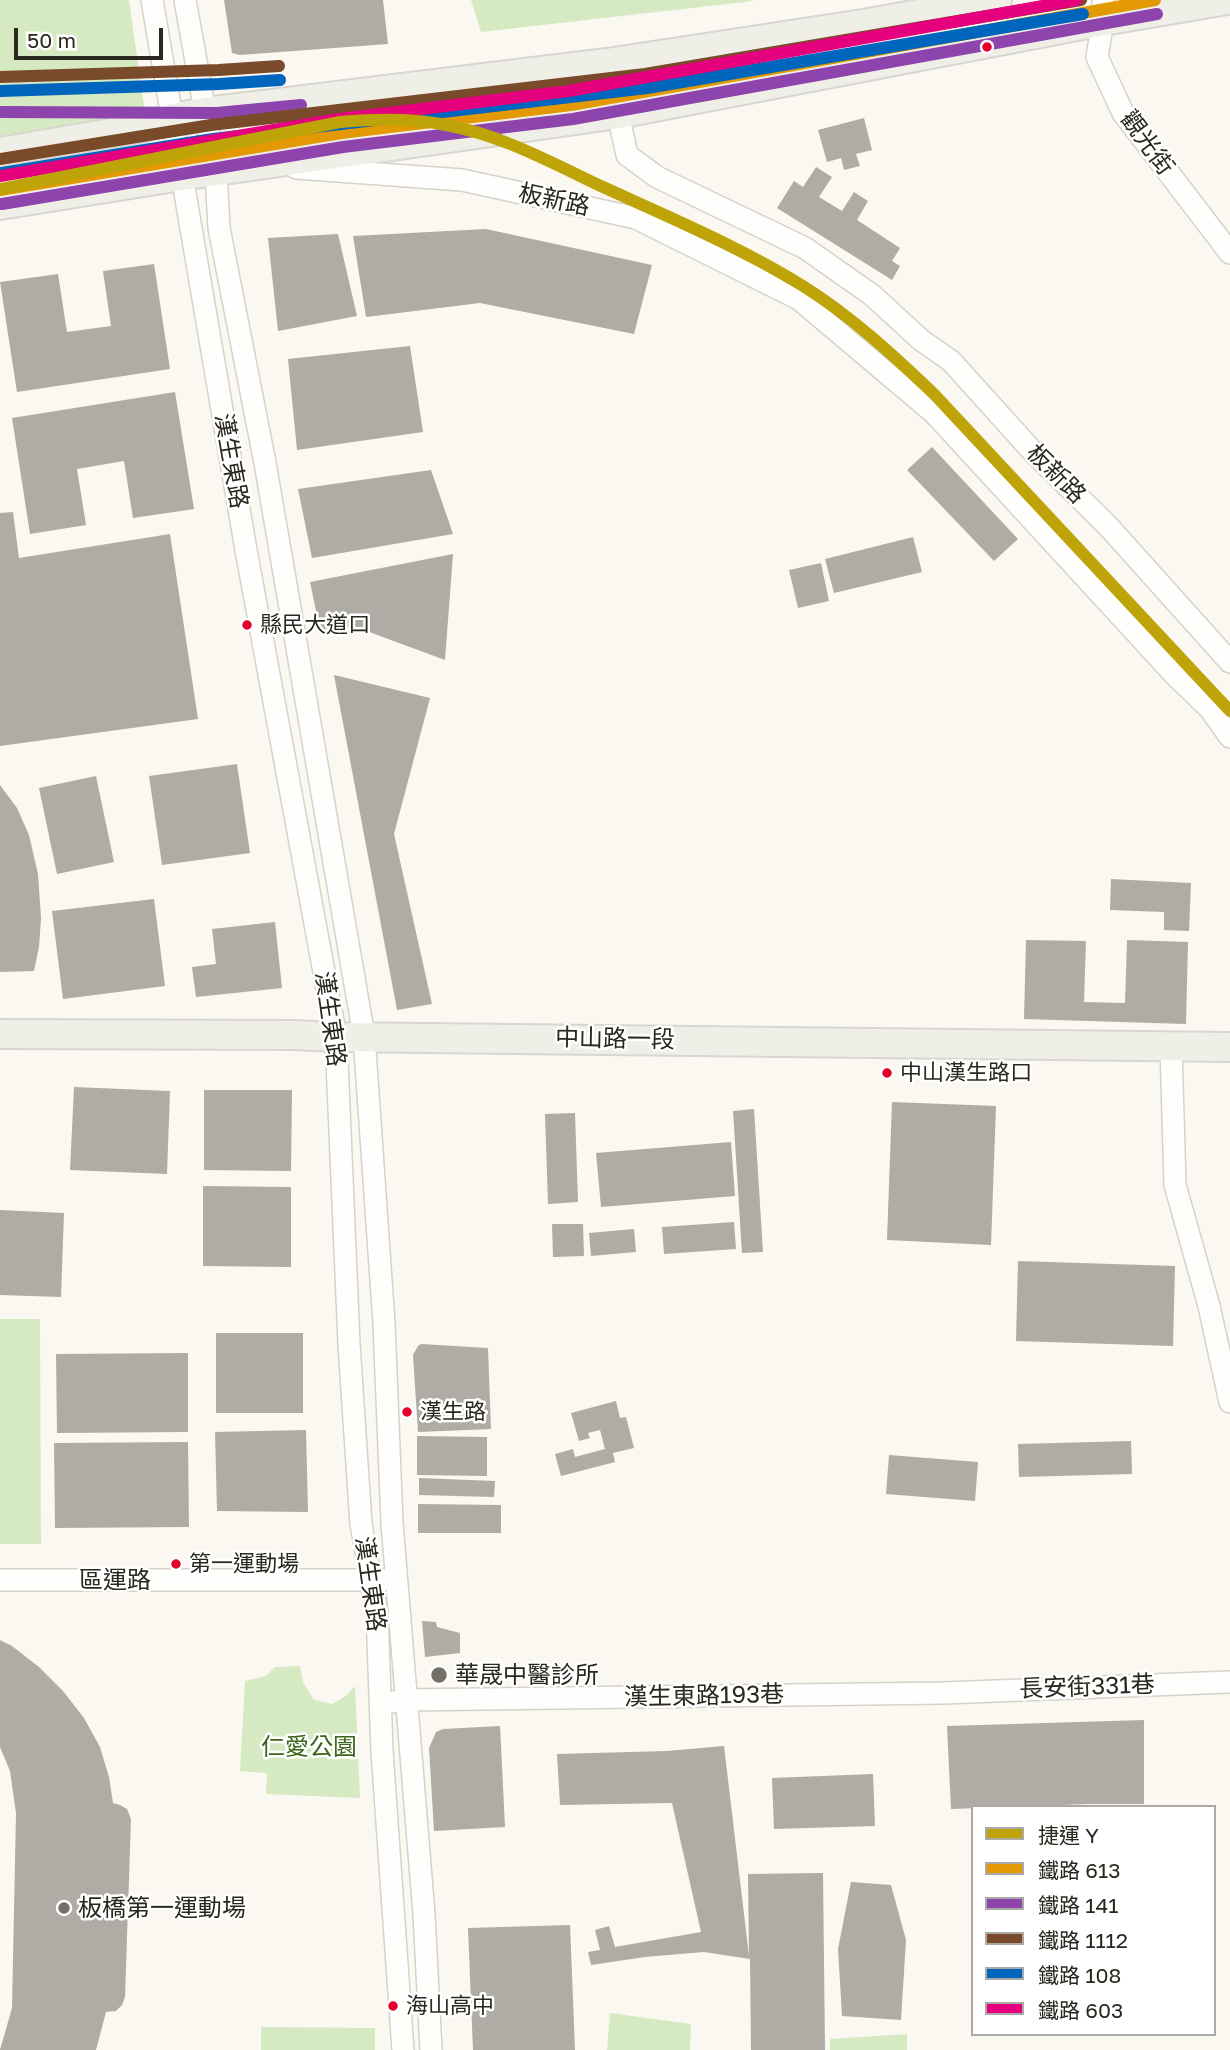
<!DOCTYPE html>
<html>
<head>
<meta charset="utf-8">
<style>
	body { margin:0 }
	#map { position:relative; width:1230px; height:2050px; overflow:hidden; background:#faf8f0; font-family:"Golos Text","Noto Sans TC",sans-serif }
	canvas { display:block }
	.legend { position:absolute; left:971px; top:1805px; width:245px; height:231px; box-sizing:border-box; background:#fff; border:2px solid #aaa9a5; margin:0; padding:9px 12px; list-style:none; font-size:21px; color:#2a271f }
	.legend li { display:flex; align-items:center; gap:14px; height:35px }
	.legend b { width:35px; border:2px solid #aaa9a5 }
	.scale { position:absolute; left:14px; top:28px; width:149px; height:32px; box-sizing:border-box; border:4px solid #2a271f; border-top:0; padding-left:9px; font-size:21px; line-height:24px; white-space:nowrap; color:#2a271f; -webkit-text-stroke:5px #fff; paint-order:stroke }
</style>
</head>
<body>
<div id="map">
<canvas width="1230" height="2050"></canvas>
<ul class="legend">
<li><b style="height:9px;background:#bfa409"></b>捷運 Y</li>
<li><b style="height:9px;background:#e29903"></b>鐵路 613</li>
<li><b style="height:9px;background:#8e44ad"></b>鐵路 141</li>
<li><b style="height:9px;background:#7a4b2a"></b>鐵路 1112</li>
<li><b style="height:9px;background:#0065bd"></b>鐵路 108</li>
<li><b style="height:9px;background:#e5007d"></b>鐵路 603</li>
</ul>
<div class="scale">50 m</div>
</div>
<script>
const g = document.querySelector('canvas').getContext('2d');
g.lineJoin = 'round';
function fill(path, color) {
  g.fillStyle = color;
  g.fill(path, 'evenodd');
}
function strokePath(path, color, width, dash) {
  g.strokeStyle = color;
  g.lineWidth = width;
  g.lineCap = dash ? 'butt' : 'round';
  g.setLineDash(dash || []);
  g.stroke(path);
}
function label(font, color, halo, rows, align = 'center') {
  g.font = font + ' "Golos Text","Noto Sans TC",sans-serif';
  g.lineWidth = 5;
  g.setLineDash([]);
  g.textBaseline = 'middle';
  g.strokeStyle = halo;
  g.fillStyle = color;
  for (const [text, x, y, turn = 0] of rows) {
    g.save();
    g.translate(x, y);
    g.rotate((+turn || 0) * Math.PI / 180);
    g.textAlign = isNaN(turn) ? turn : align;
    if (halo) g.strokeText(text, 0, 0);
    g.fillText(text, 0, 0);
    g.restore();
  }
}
fill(new Path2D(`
	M0,0H129L145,113L0,136Z
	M471,0H753V1L481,32Z
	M0,1319H40L41,1544H0Z
	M300,1666L303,1682L314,1700L332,1704L346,1696L355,1686L360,1798L266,1794L267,1773L240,1771L245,1681L266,1676L275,1667Z
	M610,2013L691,2024L690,2050H607Z
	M261,2027L375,2028V2050H261Z
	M907,2034V2050H830V2039Z`), '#d5eac2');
fill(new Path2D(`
	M224,0H383L388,44L240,55L232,53Z
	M864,118L872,150L856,154L860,166L844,170L841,158L827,162L818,130Z
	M816,167L832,177L819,197L842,211L854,192L868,201L857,220L900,248L892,261L900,266L892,280L777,208L794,181L803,187Z
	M486,229L652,265L634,334L480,303L366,317L353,236Z
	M338,234L357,316L278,331L268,238Z
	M154,264L170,369L17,392L0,282L58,274L67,332L111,326L103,271Z
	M410,346L423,432L297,450L288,359Z
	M175,392L194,509L133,518L124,461L77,469L86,525L30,534L12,418Z
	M932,447L1018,539L994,561L907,470Z
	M431,470L453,534L312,558L298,489Z
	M13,512L19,558L170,534L198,719L0,746V513Z
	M913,537L922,572L834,593L825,559Z
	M453,554L445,660L353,626L320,630L310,582Z
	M821,563L829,601L798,608L789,570Z
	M334,675L430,698L394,834L432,1004L397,1010Z
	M237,764L250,853L162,865L149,776Z
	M96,776L114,862L57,874L39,788Z
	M0,785L17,808L29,835L38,874L41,918L39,947L34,971L0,972Z
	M1111,879L1191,883L1189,931L1164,930V912L1110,910Z
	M154,899L165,986L63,999L52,911Z
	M275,922L282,988L196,997L192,967L216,964L212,929Z
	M1026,940L1086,941L1084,1002L1125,1003L1127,940L1188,942L1186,1024L1024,1019Z
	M74,1087L170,1091L167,1174L70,1170Z
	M204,1090H292L291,1171L204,1170Z
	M892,1102L996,1106L991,1245L887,1240Z
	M754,1109L763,1252L742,1253L733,1111Z
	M575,1113L578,1202L548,1204L545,1114Z
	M731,1142L735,1196L601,1207L596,1153Z
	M203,1186L291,1187V1267L203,1266Z
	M0,1210L64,1213L61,1297L0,1295Z
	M734,1222L736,1249L664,1254L662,1227Z
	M552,1224H583L584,1256L553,1257Z
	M634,1229L636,1252L591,1256L589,1233Z
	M1018,1261L1175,1266L1173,1346L1016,1341Z
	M216,1333H303V1413H216Z
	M421,1344L488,1348L491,1429L418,1432L413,1355L418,1346Z
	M188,1353V1432L57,1433L56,1354Z
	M616,1401L620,1418L626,1417L634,1448L613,1453L615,1462L561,1476L555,1454L573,1449L575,1457L605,1449L600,1430L588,1433L590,1438L579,1441L571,1413Z
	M306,1430L308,1512L217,1511L215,1432Z
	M417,1436L487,1437V1476L417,1475Z
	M1131,1441L1132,1474L1019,1477L1018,1444Z
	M188,1442L189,1527L55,1528L54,1443Z
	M889,1455L978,1462L975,1501L886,1494Z
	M419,1478L495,1481L494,1497L419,1495Z
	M418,1504L501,1505V1533H418Z
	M422,1621L436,1622L437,1627L460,1633V1653L425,1657Z
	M0,1640L12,1646L39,1667L63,1691L84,1718L100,1747L109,1777L113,1803L120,1805L127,1809L131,1819L125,1997L122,2005L116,2011L106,2012L96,2050H0L12,2008L16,1813L10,1771L0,1747Z
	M1144,1720V1804H1090L951,1809L947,1726Z
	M500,1726L505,1827L434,1831L429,1748L436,1732L443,1729Z
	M724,1746L749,1956L748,1874L823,1873L825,2050H751L750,1959L704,1952L645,1957L591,1965L588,1952L600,1950L595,1930L609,1926L615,1947L701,1932L672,1803L560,1805L557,1754L667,1751Z
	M873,1774L875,1826L774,1829L772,1778Z
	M851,1882L891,1885L906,1940L901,2020L842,2016L838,1949Z
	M570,1925L575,2050H473L468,1928Z`), '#aeaca4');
const minor = new Path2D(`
	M152,0L246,550L336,1037L349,1344L361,1524L377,1613L382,1751L403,2050
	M185,0L216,172L219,228L265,463L364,1036L384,1323L392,1523L424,1914L431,2050
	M1103,0V21L1097,57L1123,113L1230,253
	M607,63L627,155L657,177L805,248L872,295L921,340L951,361L1035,454L1108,526L1230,662
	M296,168L462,180L636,218L799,299L934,413L1173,673L1210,709L1230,737
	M1171,1046L1175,1185L1209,1306L1230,1402
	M0,1580H383
	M393,1702L405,1700L944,1693L1230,1682`);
const major = new Path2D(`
	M0,152L141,128L173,118L206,112L607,63L863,24L997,0
	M0,205L181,176L618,114L1103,21L1227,0
	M0,1034L293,1035L336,1037L1230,1047`);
strokePath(minor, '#d5d2ca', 24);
strokePath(major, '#d7d6d1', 32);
strokePath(minor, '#fefefd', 21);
strokePath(major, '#f0efe7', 28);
strokePath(new Path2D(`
	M0,190L341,133L571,105L1155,0`), '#e29903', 12);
strokePath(new Path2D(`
	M0,112L217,113L301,105
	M2,204L343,147L573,119L1157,14`), '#8e44ad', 12);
strokePath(new Path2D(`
	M0,77L219,70L279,66
	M0,159L211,125L645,74L1081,0`), '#7a4b2a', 12);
strokePath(new Path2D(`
	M0,91L219,84L280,80
	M2,173L213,139L647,88L1083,14`), '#0065bd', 12);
strokePath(new Path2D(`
	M0,176L339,119L569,91L1076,0`), '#e5007d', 12);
strokePath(new Path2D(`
	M0,189L340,122C375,119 411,118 446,125C502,135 552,163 603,187C671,218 740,247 803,286C851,316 893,355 934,394L1230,711`), '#bfa409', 12);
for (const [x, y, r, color] of [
	[987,47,6,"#e4002b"],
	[247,625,6,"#e4002b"],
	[887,1073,6,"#e4002b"],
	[407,1412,6,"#e4002b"],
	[176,1564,6,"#e4002b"],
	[439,1675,9,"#737068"],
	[64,1908,7,"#737068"],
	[393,2006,6,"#e4002b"]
]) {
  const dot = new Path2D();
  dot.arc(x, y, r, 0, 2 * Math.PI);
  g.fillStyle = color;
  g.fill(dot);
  strokePath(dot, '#fff', 2.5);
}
label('22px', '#2a271f', '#fff', [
	["縣民大道口",260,625],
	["中山漢生路口",900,1073],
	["漢生路",420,1412],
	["第一運動場",189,1564],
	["海山高中",406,2006]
], 'left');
label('24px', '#2a271f', '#fff', [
	["觀光街",1147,143,54],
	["板新路",554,200,12],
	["漢生東路",231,461,80],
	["板新路",1056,474,45],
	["漢生東路",330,1019,82],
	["中山路一段",615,1039,1],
	["區運路",115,1580],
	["漢生東路",370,1584,82],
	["長安街331巷",1087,1687,-2],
	["漢生東路193巷",704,1696,-1]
]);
label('24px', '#2a271f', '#fff', [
	["華晟中醫診所",455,1675],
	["板橋第一運動場",78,1908]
], 'left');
label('24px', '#3c641a', '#fff', [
	["仁愛公園",309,1747]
]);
</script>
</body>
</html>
